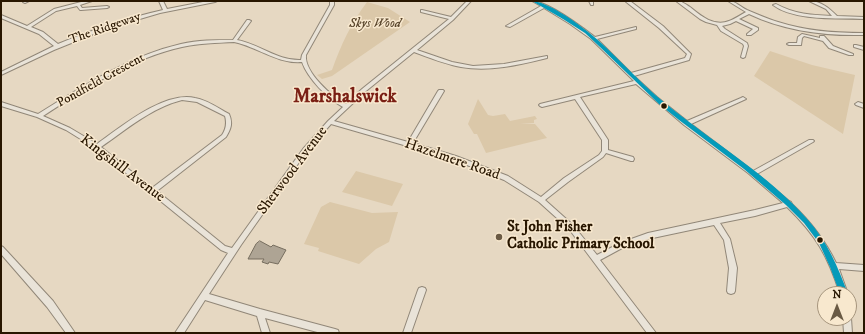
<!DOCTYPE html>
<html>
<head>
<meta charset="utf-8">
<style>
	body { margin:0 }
	#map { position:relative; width:865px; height:334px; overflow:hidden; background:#e6d8c2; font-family:"IM FELL DW Pica",serif }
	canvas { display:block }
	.frame { position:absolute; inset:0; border:2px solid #281600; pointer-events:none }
	.north { position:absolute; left:817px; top:286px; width:40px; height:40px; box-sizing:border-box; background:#f8e8ce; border:1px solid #a5947c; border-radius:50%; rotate:0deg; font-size:11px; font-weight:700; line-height:16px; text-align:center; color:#281600 }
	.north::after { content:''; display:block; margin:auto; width:14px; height:18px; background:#6a5a44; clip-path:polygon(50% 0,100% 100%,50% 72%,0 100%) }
</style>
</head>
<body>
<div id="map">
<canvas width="865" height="334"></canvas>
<div class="frame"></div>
<div class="north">N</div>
</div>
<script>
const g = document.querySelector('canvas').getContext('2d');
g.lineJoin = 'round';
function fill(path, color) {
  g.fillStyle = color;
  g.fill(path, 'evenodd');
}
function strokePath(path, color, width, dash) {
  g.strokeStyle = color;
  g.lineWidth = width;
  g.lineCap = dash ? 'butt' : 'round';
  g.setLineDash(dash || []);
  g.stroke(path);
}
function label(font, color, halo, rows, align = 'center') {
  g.font = font + ' "IM FELL DW Pica",serif';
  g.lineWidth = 3;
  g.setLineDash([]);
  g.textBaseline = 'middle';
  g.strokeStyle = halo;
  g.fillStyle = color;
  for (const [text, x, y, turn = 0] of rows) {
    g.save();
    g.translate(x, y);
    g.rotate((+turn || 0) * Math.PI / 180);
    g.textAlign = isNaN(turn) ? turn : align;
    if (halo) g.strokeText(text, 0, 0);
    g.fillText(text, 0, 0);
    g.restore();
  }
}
fill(new Path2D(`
	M367,2L388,8L410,22L332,76L322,79L317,75L332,70C341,45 351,23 367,2Z
	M770,51L812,65L855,75L843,134L754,76Z
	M478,99L488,115L493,116L505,114L510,121L535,116L537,119L534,120V123L520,124H535L547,138L486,153L477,134H474L468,124Z
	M356,171L403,184L392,206L342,192Z
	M330,202L372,213L398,212L389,242L376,249L359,264L318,251L319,248L304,244L321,207Z`), '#dbc8a9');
const building = new Path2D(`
	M260,241L271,247L273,245L286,250L278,264L269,262L268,264L262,262L264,259H248L256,244Z`);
fill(building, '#aea494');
strokePath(building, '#766d5e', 1);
const minor = new Path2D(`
	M24,1H29L25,3L23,2Z
	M85,1H92L80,5L82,8L107,6L109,7L107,8L81,10H80L77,6L56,11L31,27L43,32L58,44C92,30 127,18 163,10L159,1H163L167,9L208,1H217L215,2L160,13L106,29L54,50L1,75V72L54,46L39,34L1,18V15L27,26L54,9Z
	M330,1H334V5L306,55C304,72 332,97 346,104L362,89L449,19L421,12V10H422L451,17L467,1H471L453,20L417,50L452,62L473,66L504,64L547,56V58C519,65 489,72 461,67C445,64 430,58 414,52L366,91L334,121L408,142L438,91L439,90H443L444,91L413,143L456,156L508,176L541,197L564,178L599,155L602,151V140L575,99L542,107L540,106L539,105L540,104L634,81L591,39L570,24L544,8L510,27L506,26L541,6L532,1C547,1 582,27 595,37L636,27V29L597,39L631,73L685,58L687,54L659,28L625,1H630L663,26L691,54L689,60L634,76L657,97L687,121L741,98L743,97L746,99L691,124L753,171L809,140H813L814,141L813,142L757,174L789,201L791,202L792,204C810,221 825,240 836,263L864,265V271L839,269L848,294H840C828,256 816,235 787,207L755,216L720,223L730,239L737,268L735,291L734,293L731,294L728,293L727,291L729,268L724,240L714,225L648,239L624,247L600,260L656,333H647L569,229L539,202L504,180L452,159L331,124L307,151L241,245L209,294L260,309L335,329L338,330L339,333H321L265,318L270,333H262L257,316L205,300L184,333H175L228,253L221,250L95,148L66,130L37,117L1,106V102L38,114C83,86 129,56 181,44C198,40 215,40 233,40L247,20H249L251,21L237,40C259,44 278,61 301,60L302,55L330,5ZM234,42C258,47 277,64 302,62C308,79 328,99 343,107L328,121L303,149L232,248L225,246L157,191L226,137C231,129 233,123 229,114C218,108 207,100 195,98C164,91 121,127 97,144L70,128L43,116C86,88 132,58 182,47C199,43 217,43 234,42ZM636,84L684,125L748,173L783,203L755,210L648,233L620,243L597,255L573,225L545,200L568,182L603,157L606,153L631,161H633L634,159L633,157L608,150V140L580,97ZM182,100L197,102L225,116C227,123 226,129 222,135L152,188L101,147C127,129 151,108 182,100Z
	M589,1H593V5H591Z
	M676,1C682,1 685,4 690,7C701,16 714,27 729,21C735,19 740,15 746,12L728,1C736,1 740,7 747,10C757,14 768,19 778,22C806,31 835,33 864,33V35C825,36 785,31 749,14L739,19L758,28V30L751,35H747V34L753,29L736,21L730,24L722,26L725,29L747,43L748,46L745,57L743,58L741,57L744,46L743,44L721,31L717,25L706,22L700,19Z
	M809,1C821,1 829,8 837,16L864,17V19C838,18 794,21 773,5L776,4C794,14 812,15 832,16L826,9Z
	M802,34L820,38V36H824L833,46L853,54V55H849L829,48L823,41L804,36L802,38L801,45H789L787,44L789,43H797L798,37Z
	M854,45H856L864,47V50L854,47Z
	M858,102L864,104V108L856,105L855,104Z
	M1,246L3,247L53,301L75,333H66L47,307L1,254Z
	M422,287L425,288L426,290L411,333H403L418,290L419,288Z
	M849,315L851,318L852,333H844L843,318H849Z`);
strokePath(minor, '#918778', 2);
fill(minor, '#e9e3d8');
fill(new Path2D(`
	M532,1C546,1 576,22 587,31C615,53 637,81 665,103C712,142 768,174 808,220C827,241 838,267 848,294H840L830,267L819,243L804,223L786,205L744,169L679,120L659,104L600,47L585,33L563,19Z`), '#049ab9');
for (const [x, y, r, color] of [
	[664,106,3.5,"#281600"],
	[499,237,4,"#6a5a44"],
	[820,240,3.5,"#281600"]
]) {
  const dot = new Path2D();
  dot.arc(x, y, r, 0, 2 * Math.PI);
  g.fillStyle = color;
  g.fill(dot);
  strokePath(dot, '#f8e8ce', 1.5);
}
label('italic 13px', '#5b472d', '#f8e8ce', [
	["Skys Wood",375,24]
]);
label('13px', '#281600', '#f8e8ce', [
	["The Ridgeway",105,29,-19],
	["Pondfield Crescent",101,81,-29]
]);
label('15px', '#281600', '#f8e8ce', [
	["Hazelmere Road",452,160,19],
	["Kingshill Avenue",122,169,37],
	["Sherwood Avenue",293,171,-53]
]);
label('bold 15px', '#281600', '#f8e8ce', [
	["St John Fisher",507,228],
	["Catholic Primary School",507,245]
], 'left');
label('bold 19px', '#7a1f14', '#f8e8ce', [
	["Marshalswick",345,98]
]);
</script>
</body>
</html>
